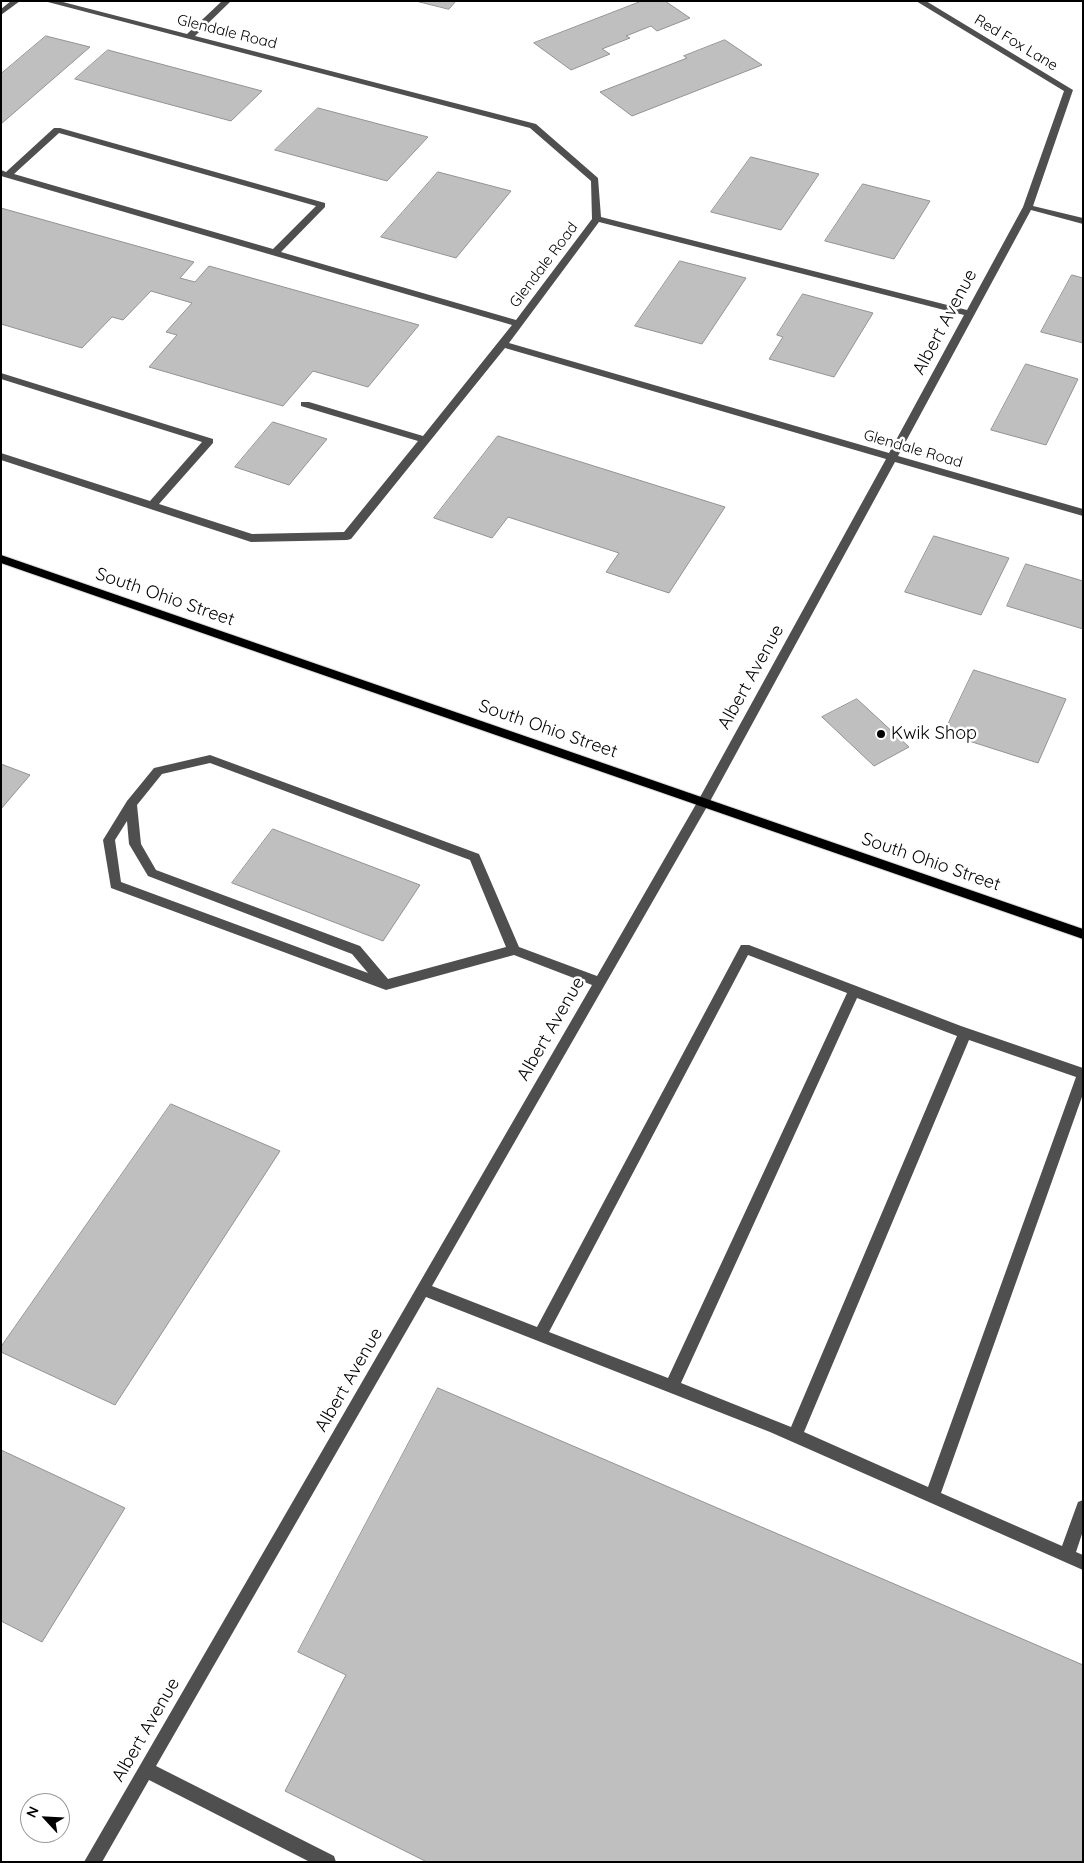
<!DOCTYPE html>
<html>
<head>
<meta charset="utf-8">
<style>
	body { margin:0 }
	#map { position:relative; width:1084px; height:1863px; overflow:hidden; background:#fff; font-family:Quicksand,sans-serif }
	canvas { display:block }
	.frame { position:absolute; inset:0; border:2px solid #000; pointer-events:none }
	.north { position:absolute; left:20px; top:1793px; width:50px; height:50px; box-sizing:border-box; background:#fff; border:1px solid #999; border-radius:50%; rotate:295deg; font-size:14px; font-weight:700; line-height:20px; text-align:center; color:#000 }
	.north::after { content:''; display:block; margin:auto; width:18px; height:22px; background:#000; clip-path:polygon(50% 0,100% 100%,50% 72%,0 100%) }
</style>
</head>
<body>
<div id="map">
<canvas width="1084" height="1863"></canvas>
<div class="frame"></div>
<div class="north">N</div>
</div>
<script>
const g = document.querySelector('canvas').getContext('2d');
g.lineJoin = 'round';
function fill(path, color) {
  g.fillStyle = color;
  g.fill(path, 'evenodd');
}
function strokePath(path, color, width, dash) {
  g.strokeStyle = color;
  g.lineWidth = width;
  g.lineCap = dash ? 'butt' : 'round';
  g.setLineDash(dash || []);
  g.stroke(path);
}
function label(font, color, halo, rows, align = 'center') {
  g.font = font + ' Quicksand,sans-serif';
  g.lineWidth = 5;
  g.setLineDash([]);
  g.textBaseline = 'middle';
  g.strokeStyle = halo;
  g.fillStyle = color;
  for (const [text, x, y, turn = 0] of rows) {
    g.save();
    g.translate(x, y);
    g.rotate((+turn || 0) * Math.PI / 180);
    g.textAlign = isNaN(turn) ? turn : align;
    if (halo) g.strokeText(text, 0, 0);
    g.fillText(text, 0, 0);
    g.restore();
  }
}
const building = new Path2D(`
	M416,1H456L449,9Z
	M642,1H665L690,18L657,31L651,26L626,36L630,38L602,49L610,54L571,70L534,43Z
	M46,36L90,47L1,124V74Z
	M725,40L762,65L632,116L600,92L687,58L684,56Z
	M108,50L262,91L231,121L75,79Z
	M318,108L428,137L387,181L275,150Z
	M751,157L819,174L781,230L711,212Z
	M438,172L511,191L456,258L381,237Z
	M863,184L930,201L894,259L825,241Z
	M1,208L194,262L180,278L195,282L209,266L419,325L368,387L313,371L283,406L149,367L177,335L166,332L192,303L151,291L123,320L112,317L82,348L1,324Z
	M680,261L746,278L702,344L635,326Z
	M1072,275L1083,278V343L1041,332Z
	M803,294L873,313L834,377L769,359L783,337L777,335Z
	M1026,364L1078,379L1046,445L991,430Z
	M273,422L327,439L289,485L235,467Z
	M498,436L725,507L669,593L606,572L619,553L508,517L492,538L434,518Z
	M934,536L1009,558L981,615L905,592Z
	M1026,564L1083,581V629L1007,606Z
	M974,670L1066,699L1038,763L944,733Z
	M857,699L909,747L874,766L822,717Z
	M1,764L30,775L1,809Z
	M273,829L420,885L383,941L232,883Z
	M171,1104L280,1151L115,1405L1,1352V1347Z
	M438,1388L1083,1665V1862H427L285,1791L346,1675L298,1652Z
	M1,1450L125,1508L42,1642L1,1621Z`);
fill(building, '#bfbfbf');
strokePath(building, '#939393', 1);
const major = new Path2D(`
	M1,555L1083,929V939L1,563Z`);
strokePath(major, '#dbdbdb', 2);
fill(new Path2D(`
	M11,1H20L1,15V9Z
	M44,1H59L187,34L222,1H231L195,36L536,124L598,178L601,217L967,310L1023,207L1064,91L916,1H926L1073,90L1033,206L1083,218V224L1031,210L898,456L1083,509V516L895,462L708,805L432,1286L537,1327L741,945H749L961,1026L1083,1068V1094L941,1493L1062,1546L1078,1502L1083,1500V1531L1076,1552L1083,1555V1570L770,1432L426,1297L156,1766L334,1856L336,1862H310L149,1780L102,1862H84L592,985L514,955L386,990L111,888L103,840L127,801L154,768L210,755L479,854L519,947L597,976L699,799L886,459L505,348L351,539L347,540L251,542L1,460V453L150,501L202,442L1,379V373L213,439V443L159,504L252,534L344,532L418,441L301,406V402H309L423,436L512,325L1,176V170L6,172L54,128H60L325,203V207L281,252L516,320L592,219L591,181L530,128ZM59,133L316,206L273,249L14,174ZM599,222L964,315L889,453L509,343ZM210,763L470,860L506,947L388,979L360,946L156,870L141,844L137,805L162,774ZM127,821L129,844L148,876L352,954L368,973L121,882L115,840ZM748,955L847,993L668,1378L549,1332ZM857,998L957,1036L791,1427L681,1383ZM969,1040L1076,1077L928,1487L804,1432Z`), '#4f4f4f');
fill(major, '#000');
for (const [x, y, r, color] of [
	[881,734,5,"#000"]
]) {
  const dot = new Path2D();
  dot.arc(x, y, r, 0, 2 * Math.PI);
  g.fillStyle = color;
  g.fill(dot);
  strokePath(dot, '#fff', 2);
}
label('15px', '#000', '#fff', [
	["Glendale Road",227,32,14],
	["Red Fox Lane",1016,43,31],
	["Glendale Road",544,265,-53],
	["Glendale Road",913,449,16]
]);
label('18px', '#000', '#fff', [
	["Albert Avenue",945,322,-62],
	["South Ohio Street",165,597,19],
	["Albert Avenue",751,677,-61],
	["South Ohio Street",548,729,19],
	["South Ohio Street",931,862,19],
	["Albert Avenue",551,1029,-60],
	["Albert Avenue",349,1380,-60],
	["Albert Avenue",146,1730,-60]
]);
label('18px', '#000', '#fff', [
	["Kwik Shop",891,734]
], 'left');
</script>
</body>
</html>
